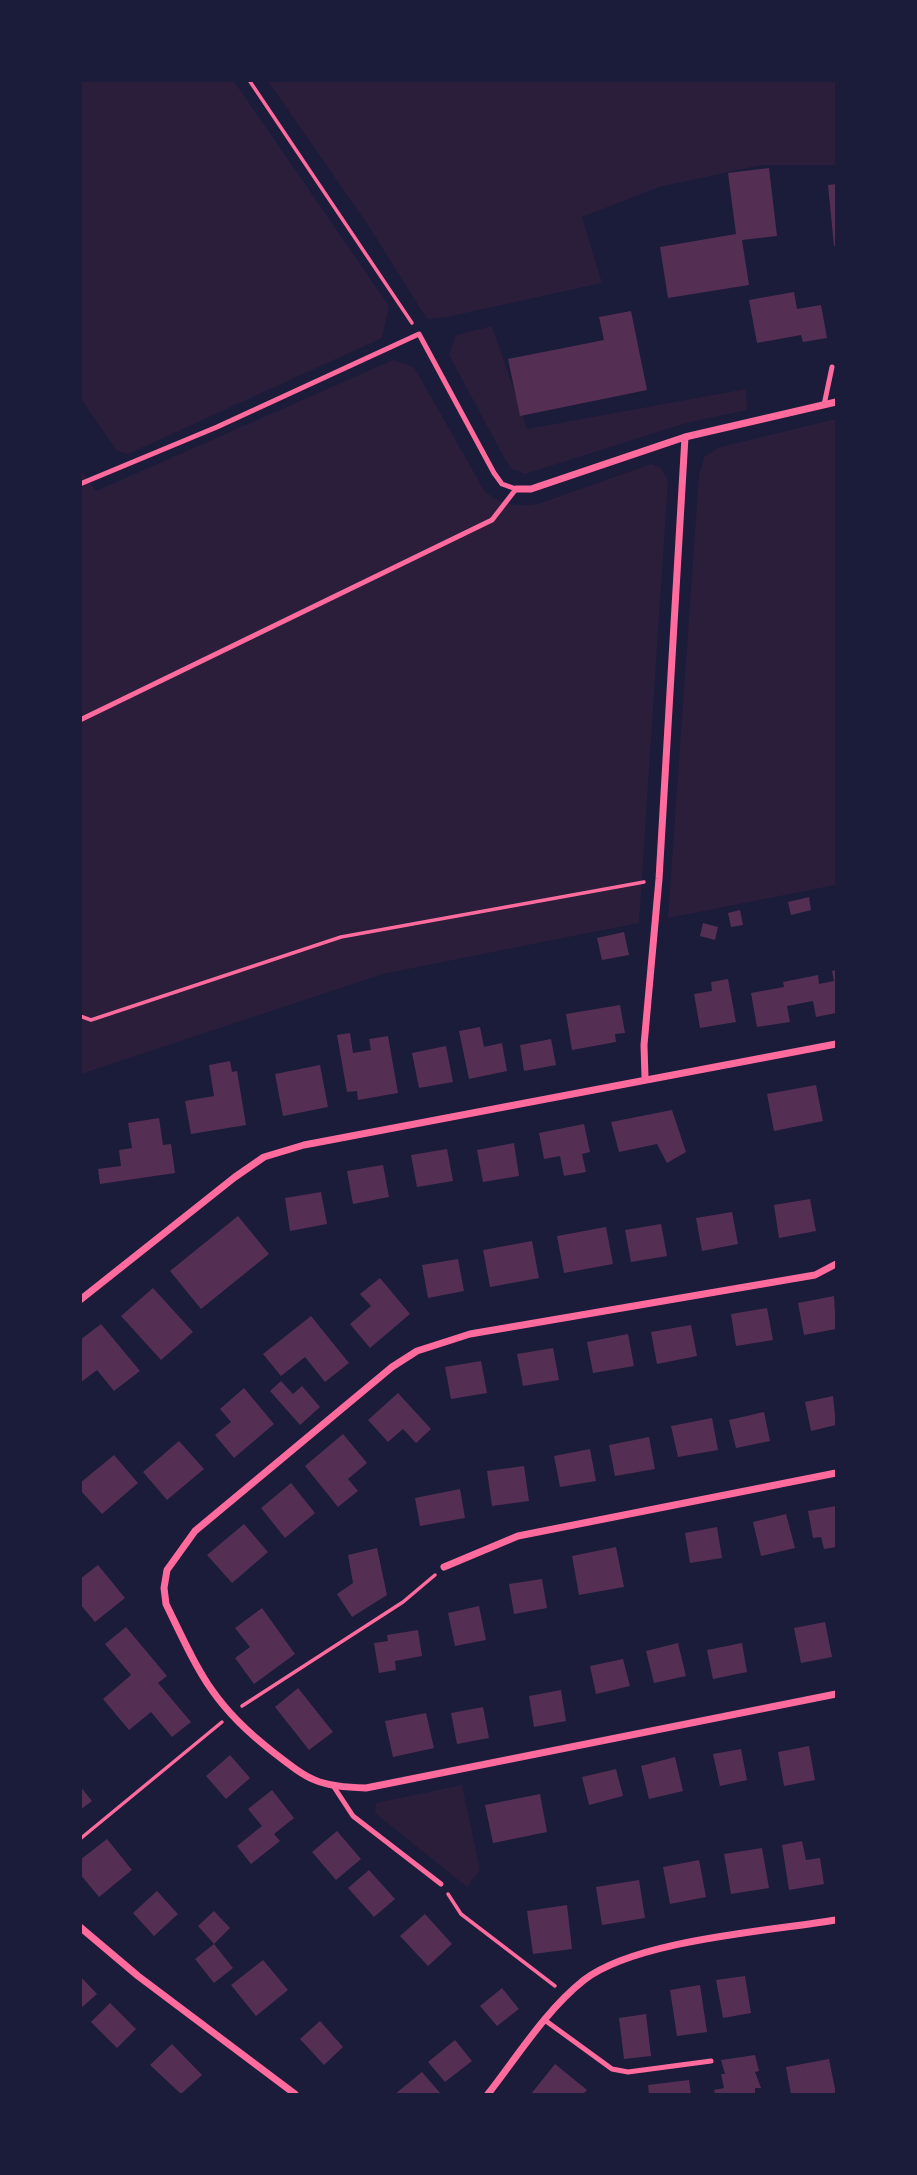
<!DOCTYPE html>
<html>
<head>
<meta charset="utf-8">
<style>
	body { margin:0 }
	#map { position:relative; width:917px; height:2175px; overflow:hidden; background:#1b1b3a; font-family:"Varela Round",sans-serif }
	canvas { display:block }
	.frame { position:absolute; inset:0; border:82px solid #1b1b3a; pointer-events:none }
</style>
</head>
<body>
<div id="map">
<canvas width="917" height="2175"></canvas>
<div class="frame"></div>
</div>
<script>
const g = document.querySelector('canvas').getContext('2d');
g.lineJoin = 'round';
function fill(path, color) {
  g.fillStyle = color;
  g.fill(path, 'evenodd');
}
function strokePath(path, color, width, dash) {
  g.strokeStyle = color;
  g.lineWidth = width;
  g.lineCap = dash ? 'butt' : 'round';
  g.setLineDash(dash || []);
  g.stroke(path);
}
fill(new Path2D(`
	M80,81H234L389,306L382,338L128,454L117,451L81,399Z
	M268,81H836V165H762L659,187L582,217L602,283L447,317L427,319L370,228Z
	M492,326L527,429L746,389L747,410L686,423L525,474L512,469L505,459L449,355L456,335Z
	M393,360L414,367L485,492C503,505 517,507 538,504L651,464L661,468L668,480L639,923L383,974L81,1074L80,469L96,491Z
	M836,419V885L668,918L699,475L704,457L720,447Z
	M462,1785L480,1870L467,1887L375,1813L376,1803Z`), '#2a1e3b');
fill(new Path2D(`
	M769,168L777,236L742,240L749,285L668,298L660,247L736,234L728,173Z
	M836,184V246H834L828,185Z
	M794,292L797,309L821,305L827,338L803,342L801,335L757,343L749,300Z
	M631,311L647,390L520,416L508,359L604,340L599,317Z
	M809,897L811,910L791,915L788,902Z
	M740,910L743,925L731,927L728,913Z
	M703,923L718,927L715,940L700,936Z
	M624,932L629,955L602,960L597,938Z
	M836,970V1013L816,1017L813,1001L787,1006L790,1022L757,1027L751,993L784,987L783,982L818,975L819,984L834,981L832,971Z
	M728,979L736,1022L700,1028L694,994L712,991L711,982Z
	M620,1005L625,1033L615,1034L616,1042L572,1050L566,1014Z
	M480,1027L484,1047L502,1043L507,1071L469,1079L459,1031Z
	M350,1033L353,1053L371,1050L369,1039L388,1036L398,1093L358,1100L357,1091L347,1092L337,1035Z
	M551,1039L556,1065L524,1071L520,1045Z
	M446,1046L453,1082L419,1088L412,1053Z
	M230,1061L232,1072L237,1071L246,1125L191,1134L185,1101L214,1096L209,1065Z
	M320,1065L328,1107L283,1116L275,1074Z
	M816,1085L823,1121L774,1131L767,1094Z
	M672,1110L686,1152L667,1163L657,1144L619,1152L611,1122Z
	M159,1118L163,1145L171,1144L175,1173L100,1184L98,1169L121,1166L119,1150L132,1148L128,1123Z
	M584,1124L590,1152L582,1154L586,1172L564,1176L560,1156L544,1159L539,1133Z
	M514,1143L519,1176L483,1182L477,1150Z
	M447,1149L453,1181L417,1187L411,1155Z
	M383,1165L389,1197L353,1204L347,1171Z
	M321,1192L327,1224L290,1231L285,1198Z
	M810,1199L816,1231L779,1238L774,1205Z
	M732,1212L738,1244L702,1251L696,1218Z
	M238,1216L269,1254L201,1309L170,1271Z
	M661,1224L667,1256L631,1262L625,1230Z
	M606,1227L613,1264L564,1273L557,1236Z
	M532,1241L539,1278L490,1287L483,1250Z
	M458,1259L464,1291L428,1298L422,1265Z
	M380,1278L410,1314L370,1348L350,1324L371,1306L360,1294Z
	M153,1288L193,1332L161,1360L121,1316Z
	M834,1296L836,1329L804,1335L798,1303Z
	M767,1308L773,1340L736,1346L731,1314Z
	M311,1316L349,1363L325,1382L305,1357L281,1376L263,1354Z
	M101,1324L140,1371L114,1391L97,1370L80,1383V1340Z
	M691,1325L697,1356L657,1364L651,1332Z
	M628,1334L634,1366L593,1373L587,1342Z
	M553,1348L559,1380L523,1386L517,1354Z
	M481,1361L487,1393L451,1399L445,1367Z
	M281,1381L293,1394L302,1386L320,1407L300,1425L270,1391Z
	M244,1388L274,1424L234,1458L215,1435L231,1422L220,1409Z
	M398,1393L431,1429L416,1443L403,1429L388,1442L368,1420Z
	M833,1396L836,1425L811,1431L805,1402Z
	M764,1412L770,1441L736,1448L729,1420Z
	M712,1418L718,1450L678,1457L671,1426Z
	M343,1434L367,1463L348,1479L358,1491L338,1507L305,1466Z
	M649,1437L655,1469L615,1476L609,1445Z
	M179,1441L204,1469L167,1500L143,1472Z
	M590,1449L596,1481L560,1487L554,1456Z
	M114,1455L138,1483L102,1514L80,1490V1483Z
	M524,1466L529,1501L492,1506L487,1471Z
	M291,1483L315,1513L285,1538L261,1508Z
	M460,1489L465,1518L420,1526L415,1498Z
	M836,1506V1547L824,1549L821,1537L813,1538L808,1511Z
	M786,1514L795,1548L761,1556L753,1522Z
	M244,1524L268,1552L232,1583L207,1555Z
	M717,1527L722,1558L690,1563L685,1533Z
	M616,1547L624,1587L579,1595L572,1556Z
	M377,1548L387,1595L352,1617L337,1594L353,1583L348,1555Z
	M98,1565L125,1598L95,1622L80,1604V1579Z
	M542,1579L547,1608L514,1614L509,1584Z
	M479,1606L486,1640L455,1646L448,1613Z
	M262,1608L295,1654L254,1684L235,1658L250,1647L235,1628Z
	M825,1622L832,1657L801,1663L794,1628Z
	M126,1627L167,1676L158,1683L191,1722L172,1737L151,1712L129,1730L103,1699L131,1675L105,1644Z
	M418,1630L422,1656L395,1661L396,1670L379,1673L374,1643L388,1641L387,1635Z
	M678,1643L686,1676L654,1683L646,1651Z
	M742,1643L747,1672L713,1679L707,1650Z
	M623,1659L630,1686L596,1694L590,1666Z
	M298,1688L333,1732L309,1750L275,1707Z
	M561,1690L566,1721L534,1727L529,1696Z
	M483,1707L489,1738L457,1744L451,1713Z
	M426,1713L434,1748L393,1757L385,1721Z
	M809,1746L815,1780L784,1786L778,1752Z
	M741,1749L747,1780L720,1786L713,1754Z
	M230,1755L250,1778L226,1799L206,1776Z
	M675,1757L683,1791L649,1799L641,1766Z
	M616,1769L623,1796L589,1805L582,1777Z
	M80,1786L92,1801L80,1810Z
	M272,1790L294,1818L274,1834L280,1841L251,1864L237,1846L262,1826L248,1809Z
	M540,1794L547,1832L493,1843L485,1805Z
	M337,1831L361,1859L336,1880L312,1852Z
	M107,1839L132,1870L99,1897L80,1874V1860Z
	M802,1841L806,1860L820,1858L824,1884L789,1890L782,1845Z
	M762,1848L769,1888L731,1894L724,1854Z
	M699,1860L706,1897L670,1904L663,1867Z
	M369,1870L395,1899L374,1917L348,1888Z
	M639,1880L645,1918L602,1925L596,1887Z
	M157,1891L178,1914L154,1936L133,1913Z
	M567,1905L572,1949L533,1954L527,1911Z
	M214,1911L230,1928L214,1944L198,1926Z
	M425,1914L452,1944L428,1966L400,1936Z
	M214,1944L233,1968L214,1983L195,1959Z
	M263,1960L288,1990L256,2016L231,1985Z
	M80,1976L97,1994L80,2009Z
	M745,1976L751,2013L723,2018L716,1980Z
	M700,1985L707,2032L677,2036L670,1990Z
	M502,1988L519,2009L497,2026L480,2006Z
	M110,2003L136,2029L117,2048L91,2022Z
	M646,2014L651,2056L624,2059L619,2018Z
	M320,2021L343,2047L324,2065L300,2039Z
	M455,2040L472,2061L445,2082L428,2062Z
	M172,2044L202,2075L181,2094L150,2065Z
	M755,2055L759,2071L755,2072L761,2088H755V2094H715L714,2090L724,2088L721,2074H725L721,2060Z
	M829,2059L836,2094H791L786,2067Z
	M555,2064L587,2090L583,2094H531Z
	M422,2072L441,2094H395Z
	M689,2080L691,2094H649L648,2085Z`), '#542f53');
strokePath(new Path2D(`
	M249,80L412,323
	M80,1016L91,1020L341,937L644,882
	M242,1706L403,1602L435,1575
	M80,1839L222,1722
	M448,1894L461,1914L555,1986`), '#ff6b9d', 3.5);
strokePath(new Path2D(`
	M824,405L832,367
	M80,484L217,427L419,334L494,473L502,484L516,489L492,520L80,720
	M334,1787L353,1816L441,1884
	M546,2021L612,2069L628,2072L711,2061`), '#ff6b9d', 5);
strokePath(new Path2D(`
	M516,489H531L685,437L836,402
	M645,1078L644,1045L659,879L685,437
	M836,1264L815,1275L470,1334L417,1351L392,1367L195,1531L167,1570L164,1588L166,1604C199,1672 212,1705 273,1752C309,1780 318,1787 366,1788L836,1694
	M80,1300L235,1177L264,1157L304,1145L836,1044
	M444,1567L518,1536L836,1473
	M80,1927L138,1976L295,2094
	M488,2094C517,2057 546,2010 584,1980C636,1940 769,1931 836,1920`), '#ff6b9d', 7);
</script>
</body>
</html>
